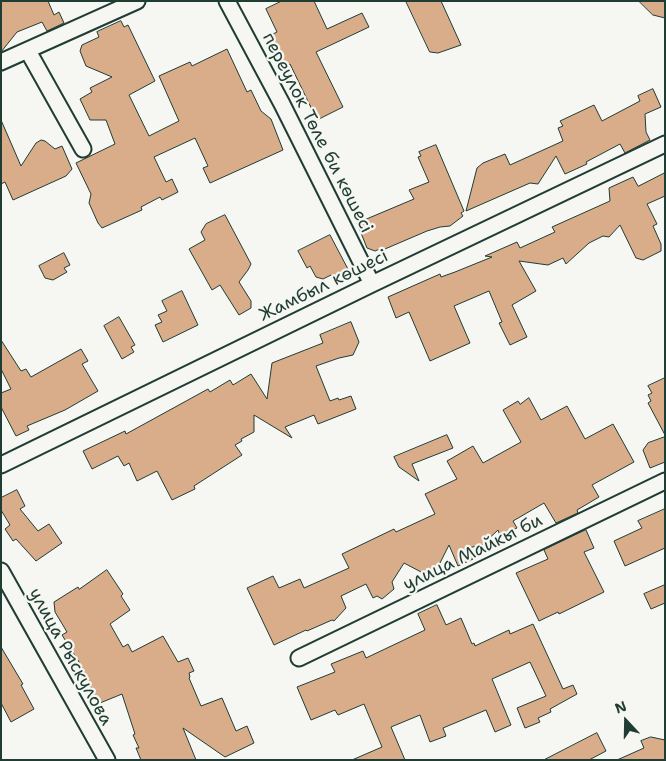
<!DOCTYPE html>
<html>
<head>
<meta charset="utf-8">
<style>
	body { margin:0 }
	#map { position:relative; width:666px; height:761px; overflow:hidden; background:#f6f6f2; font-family:"Shantell Sans",sans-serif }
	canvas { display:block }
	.frame { position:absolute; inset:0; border:2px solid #1f3d34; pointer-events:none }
	.north { position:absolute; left:601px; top:696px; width:50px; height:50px; -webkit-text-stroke:4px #f6f6f2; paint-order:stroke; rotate:339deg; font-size:14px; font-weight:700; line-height:20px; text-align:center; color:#1f3d34 }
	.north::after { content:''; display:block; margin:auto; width:18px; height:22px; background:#1f3d34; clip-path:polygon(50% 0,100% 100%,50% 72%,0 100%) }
</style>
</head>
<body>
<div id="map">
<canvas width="666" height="761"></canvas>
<div class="frame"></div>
<div class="north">N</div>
</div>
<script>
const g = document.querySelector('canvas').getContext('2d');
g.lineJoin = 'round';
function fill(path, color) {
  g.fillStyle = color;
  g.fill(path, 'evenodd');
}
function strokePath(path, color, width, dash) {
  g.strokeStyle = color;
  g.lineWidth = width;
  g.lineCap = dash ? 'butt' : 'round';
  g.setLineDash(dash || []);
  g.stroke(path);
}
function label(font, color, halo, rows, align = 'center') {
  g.font = font + ' "Shantell Sans",sans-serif';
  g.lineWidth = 4.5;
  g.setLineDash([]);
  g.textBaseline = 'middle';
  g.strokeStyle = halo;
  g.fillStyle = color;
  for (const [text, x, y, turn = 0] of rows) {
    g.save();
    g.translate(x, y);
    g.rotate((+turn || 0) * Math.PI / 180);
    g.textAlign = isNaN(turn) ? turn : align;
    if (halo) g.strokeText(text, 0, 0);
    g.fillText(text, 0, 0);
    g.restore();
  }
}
const building = new Path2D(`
	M1,1H48L54,15L59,12L64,23L47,31L42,22L17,32L1,52Z
	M282,1H314L327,29L362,13L369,27L316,52L343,107L317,120L290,64L286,66L271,35L277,32L266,9Z
	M406,1H441L461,45L438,53L430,52Z
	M639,1H665V18L653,15Z
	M121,21L124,27L128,25L155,81L129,95L149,136L179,121L159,76L190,62L192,66L227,49L247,92L251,90L261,111L271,119L283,150L210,183L203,168L208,166L195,138L154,157L166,182L172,179L178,192L162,200L160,197L141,207L142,210L102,228L98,223L89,203L91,194L76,163L115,144L106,120H90L80,99L92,92L90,88L112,77L86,66L80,51L82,45L99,37L97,32Z
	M653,89L661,107L645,114L646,132L650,140L625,153L620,144L586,162L587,164L565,174L556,156L538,184L530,183L466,211L477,168L483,163L505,154L510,165L563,141L558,128L563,126L560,121L594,105L602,121L640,101L638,96Z
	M1,120L21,166L36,143L41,140L45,141L55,149L62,146L72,169L66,176L13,200L5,182L1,184Z
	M436,145L464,211L461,213L463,216L450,226L440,227L427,231L385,249L382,248L375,251L367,248L357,223L414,199L409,190L429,182L418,157L421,156L419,152Z
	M665,173V196L647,204L657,224L653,226L661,244V251L643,260L636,258L620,225L609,237L603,236L589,243L566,264L563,258L548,265L519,261L536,291L512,305L527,337L510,345L499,323L502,322L489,291L454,306L470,343L430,361L409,312L396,318L388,297L440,274L441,277L455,272L492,257L485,256L517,242L520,248L555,232L552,227L610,201L609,188L633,177L638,186Z
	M225,215L251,264L248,270L239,282L251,301V308L239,315L220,285L212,290L189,249L205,240L201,232L206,224Z
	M330,235L349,271L333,279L331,275L323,279L316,277L310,266L307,268L298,251Z
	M64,253L70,265L64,268L67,272L53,280L45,278L39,266Z
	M182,291L198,325L163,342L155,325L162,322L158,315L167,311L162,301Z
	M119,317L135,345L131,347L134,352L122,359L104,326Z
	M351,322L359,342L353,355L339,358L316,366L330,401L338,398L339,400L351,396L356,409L318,424L314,415L285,427L292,438L254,415V432L241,439L242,441L235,445L242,455L194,486L195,489L172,500L157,471L137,481L129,463L124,466L118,456L92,469L83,451L125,431L126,434L208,389L210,392L230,380L233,385L251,374L267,399L272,363L323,343L320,335Z
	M1,340L21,371L26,369L31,377L81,349L88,361L82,364L98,391L65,410L27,426L29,430L16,436L1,407V393L11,389L1,369Z
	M665,378V435L648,403L651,401L648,395L652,393L648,386Z
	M529,398L541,420L567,406L585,439L613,424L634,462L592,485L599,497L577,510L578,513L556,523L544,503L513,521L517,528L500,536L498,530L482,545L468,548L473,559L458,566L449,545L437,569L431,571L423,573L404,563L392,582L394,589L382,599L377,596L373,598L366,584L341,596L346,608L334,621L332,620L307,631L306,630L274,645L247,588L273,576L279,588L300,579L304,588L349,568L342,554L394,529L396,532L435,514L425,494L457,479L447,461L473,446L483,463L521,442L503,410L518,401L520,404Z
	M447,435L453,448L412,464L419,481L399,467L394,457Z
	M665,437V462L650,468L643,450L648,443Z
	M17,490L25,506L20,509L38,531L49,524L62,543L36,561L16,539L13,541L5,529L10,525L1,510V498Z
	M665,509V548L625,566L614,541L642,528L638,521Z
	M586,530L594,548L584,552L604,592L559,614L558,612L539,621L516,573L548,559L544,550Z
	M107,570L123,594L121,596L130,610L110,624L123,647L128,644L132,652L163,636L178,662L188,658L194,671L189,673L190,677L189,678L201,706L222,698L236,731L247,726L254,743L225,757L183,728L196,760H141L136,748H139L133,735L135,734L122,694L100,703L94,697L93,691L82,671L84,670L62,635L67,632L55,612L54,602L78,587L79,589Z
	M665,585V603L651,609L644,594Z
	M437,605L446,625L461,618L472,644L474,643L475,646L509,630L510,634L533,624L563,689L573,685L577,694L550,709L551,712L538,718L540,722L525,728L517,708L546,696L530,662L492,679L511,725L495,732L486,710L443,728L446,736L430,742L420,715L391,727L405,760H352L382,747L364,704L338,715L335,710L311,720L297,687L335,672L331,664L363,651L366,658L425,630L418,614Z
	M1,647L23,684L21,685L34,709L11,722L1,703Z
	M597,733L606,751L589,760H544Z
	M651,737L665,740V760H617L644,748L641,741Z`);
fill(building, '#d9ac8a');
strokePath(building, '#1f3d34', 1);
const street = new Path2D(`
	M227,1L282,104L372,284
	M28,51L83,149
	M1,62L137,1
	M1,465L372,284L665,144
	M1,571L107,760
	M299,658L665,481`);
strokePath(street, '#1f3d34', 19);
strokePath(street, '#f6f6f2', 15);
label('18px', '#1f3d34', '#f6f6f2', [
	["переулок Төле би көшесі",317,133,63],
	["Жамбыл көшесі",324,286,-26],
	["улица Майкы би",473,553,-26],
	["улица Рыскулова",70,657,61]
]);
</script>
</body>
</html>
